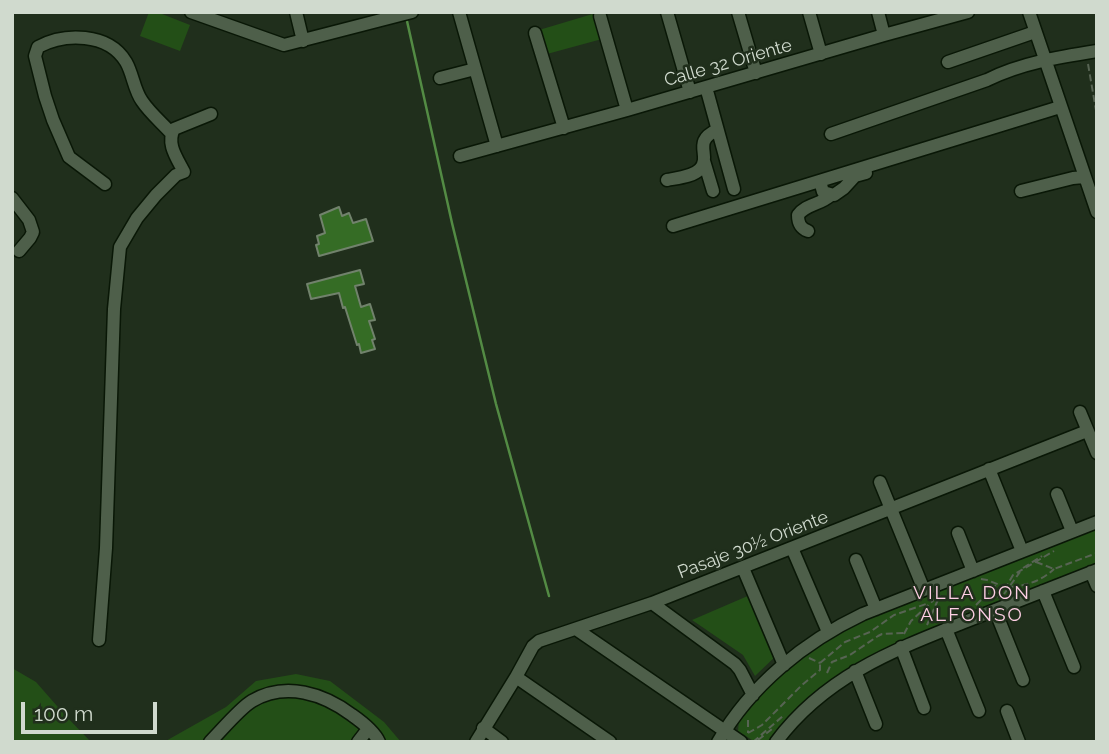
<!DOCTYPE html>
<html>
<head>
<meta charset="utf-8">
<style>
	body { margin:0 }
	#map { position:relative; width:1109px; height:754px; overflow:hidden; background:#202f1c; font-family:Raleway,sans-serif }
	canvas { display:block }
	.frame { position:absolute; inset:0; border:14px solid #d0dace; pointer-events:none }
	.scale { position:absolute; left:21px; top:702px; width:136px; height:32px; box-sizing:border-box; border:4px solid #d0dace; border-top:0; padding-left:9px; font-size:21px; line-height:24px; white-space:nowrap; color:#d0dace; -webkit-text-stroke:5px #202f1c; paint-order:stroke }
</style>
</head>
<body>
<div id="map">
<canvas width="1109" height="754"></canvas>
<div class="frame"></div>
<div class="scale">100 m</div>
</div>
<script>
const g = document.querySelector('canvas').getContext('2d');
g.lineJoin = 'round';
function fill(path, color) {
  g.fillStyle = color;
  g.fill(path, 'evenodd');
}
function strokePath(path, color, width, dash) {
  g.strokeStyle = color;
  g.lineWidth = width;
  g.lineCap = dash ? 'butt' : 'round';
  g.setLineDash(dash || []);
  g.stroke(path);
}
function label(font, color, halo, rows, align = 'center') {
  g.font = font + ' Raleway,sans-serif';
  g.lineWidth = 5;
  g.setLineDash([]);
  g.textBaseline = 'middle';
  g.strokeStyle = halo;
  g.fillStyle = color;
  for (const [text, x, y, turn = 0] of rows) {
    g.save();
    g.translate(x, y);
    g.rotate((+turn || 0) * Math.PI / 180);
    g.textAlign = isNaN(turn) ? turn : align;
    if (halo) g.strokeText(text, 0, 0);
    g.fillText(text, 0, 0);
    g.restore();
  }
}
fill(new Path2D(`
	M149,12H157L190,25L180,51L140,36Z
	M596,13L602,39L547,54L539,30Z
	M1097,527V563L889,646L864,659L808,698L769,742H755L738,731L739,720L764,691L790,666L825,640L857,622Z
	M750,595L778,654L755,676L743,655L692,620Z
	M12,668L36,682L64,714L91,742H12Z
	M296,674L330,681L384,722L401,742H164L226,707L256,681Z`), '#234f17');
strokePath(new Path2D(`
	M407,21L452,223L496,404L549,596`), '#538b44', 2.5);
const building = new Path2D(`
	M339,207L342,216L349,213L353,223L366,219L373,241L319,256L316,245L319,244L317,236L325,233L320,215Z
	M360,270L364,284L355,286L361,307L370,304L375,320L369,321L375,339L372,340L375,349L361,353L359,344L357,345L345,307L343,308L339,293L311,299L307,284Z`);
fill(building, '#356c25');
strokePath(building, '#71826c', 2);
const minor = new Path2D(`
	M191,12L284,45L412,12
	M296,12L303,41
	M459,12L497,146
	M667,12L690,92
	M738,12L756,73
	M809,12L821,54
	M878,12L884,35
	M1029,12L1097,212
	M600,16L627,110
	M535,33L564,128
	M948,62L1035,32
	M440,78L475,69
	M706,87L734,189
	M831,134L987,80C1021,63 1059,57 1097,51
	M460,156L627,110L884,35L968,12
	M704,161L713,191
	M667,180C677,178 693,177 700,169C712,155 691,142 717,130
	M820,181L823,192L834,195L844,188L855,176L866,173
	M105,184L69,157L53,120L45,96L35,56L38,47C64,33 108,32 126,62C133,74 134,90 142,101C150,113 162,123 171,133
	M1021,191L1073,178L1084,177
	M12,198L29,220L33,232L30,238L19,251
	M673,226L1060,107
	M808,231C800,228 798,223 798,215C806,204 820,205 831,195
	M1080,412L1097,453
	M989,469L1022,551
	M880,482L924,590
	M1057,494L1072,531
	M958,533L973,571
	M792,548L828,632
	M856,560L876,609
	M743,568L784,665
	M1091,572L1097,586
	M1043,591L1074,667
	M652,603L735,664L740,670L753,695
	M995,610L1023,680
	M576,629L741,742
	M946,629L979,711
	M99,640L106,548L114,309L120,247L137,218L156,195L176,175L184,172C177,158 166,144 174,129L211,114
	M901,647L924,708
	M855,671L876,724
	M516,677L610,742
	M1007,711L1019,742
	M483,728L502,742
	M210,742C221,731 240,708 252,701C286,681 324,694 352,715C362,722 374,731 379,742
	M358,742L368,729
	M476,742L516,677L533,646L539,641L652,603L1087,431
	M718,742C751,685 804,642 863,614L1097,522
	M776,742C825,676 894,650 967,621C1011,604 1054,587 1097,570`);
strokePath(minor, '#091706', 15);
strokePath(new Path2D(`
	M1088,64L1097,116
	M1036,562L1054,569L1097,553
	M1023,568L1042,556
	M981,579L987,580L1005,587
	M1011,587C1028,585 1041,581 1054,569
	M1004,594L1020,572
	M997,597L1006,587L1013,575L1054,551
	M976,605L997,584
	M927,625L940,595
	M904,634L911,621L937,597
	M809,658L820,663
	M820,663L845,642L870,632L894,615L929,603
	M827,673L832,662L850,655L878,636L882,634L904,633
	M748,720V733
	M748,733L762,725L802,685L820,670V663
	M758,740L772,729
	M753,742L783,716`), '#576453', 2, [7, 3.5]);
strokePath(minor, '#4e5f4a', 12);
label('18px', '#d0dace', '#202f1c', [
	["Calle 32 Oriente",728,63,-16],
	["Pasaje 30½ Oriente",753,545,-21]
]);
g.letterSpacing = '2px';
label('19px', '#fecfe4', '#202f1c', [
	["VILLA DON",972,593],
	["ALFONSO",972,615]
]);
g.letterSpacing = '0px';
</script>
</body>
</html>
